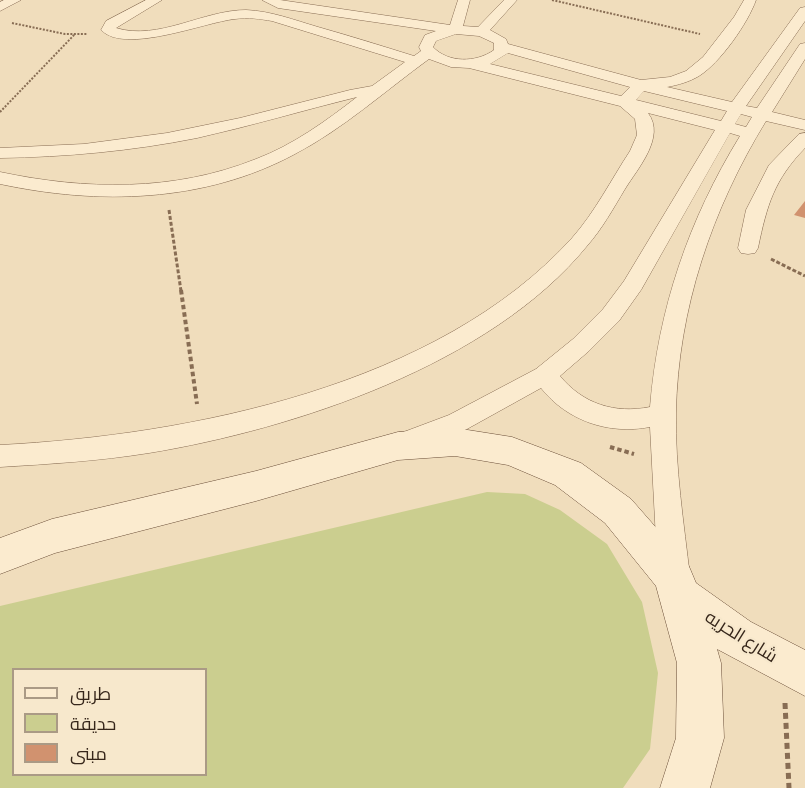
<!DOCTYPE html>
<html>
<head>
<meta charset="utf-8">
<style>
	body { margin:0 }
	#map { position:relative; width:805px; height:788px; overflow:hidden; background:#f0ddbc; font-family:Literata,Cairo,serif }
	canvas { display:block }
	.legend { position:absolute; left:12px; top:668px; width:195px; height:108px; box-sizing:border-box; background:#f7e8cc; border:2px solid #aa9a85; margin:0; padding:8px 10px; list-style:none; font-size:18px; color:#36261a }
	.legend li { display:flex; align-items:center; gap:12px; height:30px }
	.legend b { width:30px; border:2px solid #aa9a85 }
</style>
</head>
<body>
<div id="map">
<canvas width="805" height="788"></canvas>
<ul class="legend">
<li><b style="height:8px;background:#fbebcf"></b>طريق</li>
<li><b style="height:16px;background:#cbce8f"></b>حديقة</li>
<li><b style="height:16px;background:#d1926f"></b>مبنى</li>
</ul>
</div>
<script>
const g = document.querySelector('canvas').getContext('2d');
g.lineJoin = 'round';
function fill(path, color) {
  g.fillStyle = color;
  g.fill(path, 'evenodd');
}
function strokePath(path, color, width, dash) {
  g.strokeStyle = color;
  g.lineWidth = width;
  g.lineCap = dash ? 'butt' : 'round';
  g.setLineDash(dash || []);
  g.stroke(path);
}
function label(font, color, halo, rows, align = 'center') {
  g.font = font + ' Literata,Cairo,serif';
  g.lineWidth = 4.5;
  g.setLineDash([]);
  g.textBaseline = 'middle';
  g.strokeStyle = halo;
  g.fillStyle = color;
  for (const [text, x, y, turn = 0] of rows) {
    g.save();
    g.translate(x, y);
    g.rotate((+turn || 0) * Math.PI / 180);
    g.textAlign = isNaN(turn) ? turn : align;
    if (halo) g.strokeText(text, 0, 0);
    g.fillText(text, 0, 0);
    g.restore();
  }
}
fill(new Path2D(`
	M487,492L525,494L560,510L607,544L642,602L658,673L650,749L623,788H0V606ZM14,670H206V774H14Z`), '#cbce8f');
fill(new Path2D(`
	M805,201V218L794,215Z`), '#d1926f');
const minor = new Path2D(`
	M4,0H21L0,11V2Z
	M146,0H162L116,28C159,41 203,10 246,10C271,11 294,20 318,27C350,36 382,46 414,56L421,51L419,47L425,35L436,31L278,8L262,0H280L450,25L458,0H470L463,26L478,27L504,0H517L490,30L506,39L508,44L641,80L670,77L686,71L703,57L734,17L744,0H756C748,23 720,63 699,76C689,82 678,85 667,87L732,102L800,8L805,7V21L746,106L757,108L800,44L805,43V59L772,112L805,120V130L766,121C712,209 678,309 676,413C675,468 684,523 690,577L685,587L674,592L663,587L658,577L650,427C609,435 567,421 541,388L467,429L411,452L401,449L398,441L401,433L449,415L536,369L573,339L603,309L624,281L715,130L648,113C666,137 638,168 625,189C613,209 602,229 587,246C491,364 295,429 149,453C99,461 50,464 0,467V445C191,435 438,386 572,238C595,212 611,180 630,151L637,135L635,119L620,106L469,68L451,67L429,59C385,91 343,129 295,154C204,203 98,205 0,184V172C85,190 174,192 256,159C293,145 326,121 357,97C304,110 251,126 197,138C132,151 66,157 0,158V148L84,144L167,133L240,118L350,90L372,86L405,62L272,21C260,19 248,17 235,19C205,22 125,55 101,30L106,21ZM456,34L479,36L494,43V50C476,63 448,63 433,47L436,41ZM508,53L630,87L621,96L490,64ZM644,91L727,111L721,121L636,100ZM741,114L752,117L746,127L735,124ZM730,133L740,136C689,219 658,309 650,407C615,414 583,404 560,376L589,351L619,321L641,290Z
	M805,133V148C774,180 767,205 758,248L755,253L748,254L741,253L738,248L746,210L769,165L799,134Z`);
const secondary = new Path2D(`
	M455,428L512,437L581,463L631,499L688,564L696,583L751,622L805,650V696L717,649L721,663L724,738L710,788H660L676,738L677,663L656,586L605,523L555,485L508,465L455,456L398,460L256,501L55,553L0,574V538L52,519L256,471L398,432Z`);
strokePath(minor, '#886d54', 1);
strokePath(secondary, '#6a4e38', 1);
strokePath(new Path2D(`
	M552,0L700,34
	M12,23L65,34H87
	M0,112L75,34`), '#886d54', 2, [2, 1.5]);
strokePath(new Path2D(`
	M169,210L181,291
	M771,259L805,276`), '#886d54', 3, [4, 2]);
strokePath(new Path2D(`
	M181,290L197,404
	M610,447L634,454`), '#886d54', 4, [4.5, 3]);
strokePath(new Path2D(`
	M785,703L789,788`), '#886d54', 5, [6, 4]);
fill(minor, '#fbebcf');
fill(secondary, '#fbebcf');
label('18px', '#36261a', '#f7e8cc', [
	["شارع الحريه",741,637,32]
]);
</script>
</body>
</html>
